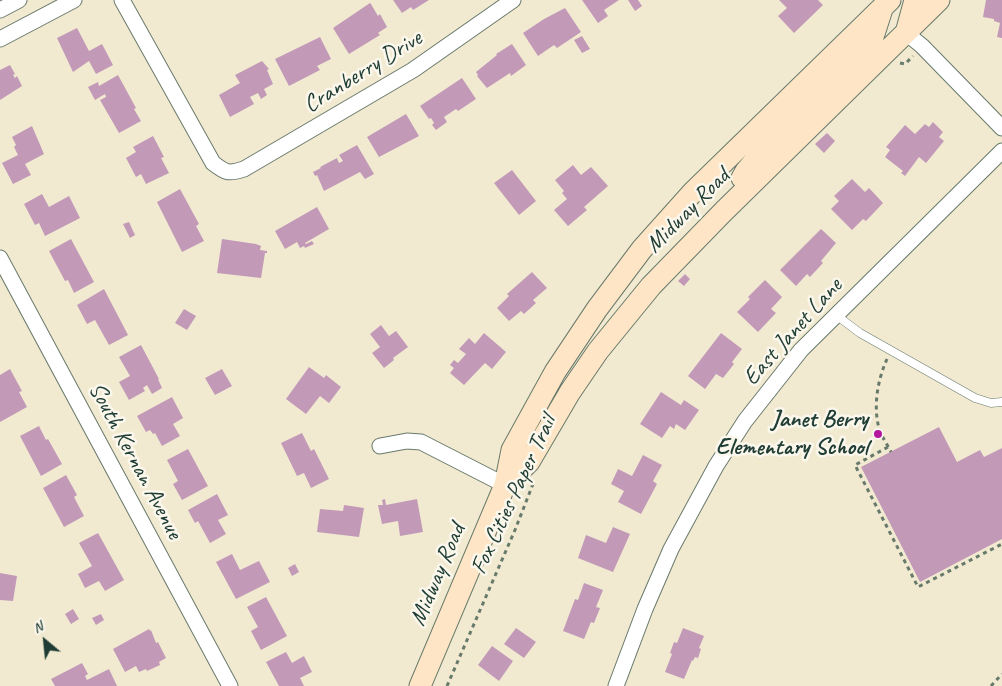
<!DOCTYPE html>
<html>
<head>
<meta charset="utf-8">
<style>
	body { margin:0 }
	#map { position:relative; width:1002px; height:686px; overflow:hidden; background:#f1ead1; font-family:Caveat,sans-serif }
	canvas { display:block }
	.north { position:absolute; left:20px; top:616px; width:50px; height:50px; -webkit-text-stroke:4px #fbf7ec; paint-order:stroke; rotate:332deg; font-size:14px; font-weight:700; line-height:20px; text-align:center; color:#1f3d34 }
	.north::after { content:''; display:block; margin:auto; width:18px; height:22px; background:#1f3d34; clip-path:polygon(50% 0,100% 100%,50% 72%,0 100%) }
</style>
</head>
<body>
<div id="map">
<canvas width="1002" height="686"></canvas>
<div class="north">N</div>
</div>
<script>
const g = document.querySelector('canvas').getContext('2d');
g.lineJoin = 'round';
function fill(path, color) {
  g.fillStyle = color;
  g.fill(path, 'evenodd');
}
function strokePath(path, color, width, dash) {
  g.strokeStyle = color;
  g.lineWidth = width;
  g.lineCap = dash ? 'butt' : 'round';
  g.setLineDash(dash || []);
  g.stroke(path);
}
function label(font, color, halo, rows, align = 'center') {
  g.font = font + ' Caveat,sans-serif';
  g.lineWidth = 5;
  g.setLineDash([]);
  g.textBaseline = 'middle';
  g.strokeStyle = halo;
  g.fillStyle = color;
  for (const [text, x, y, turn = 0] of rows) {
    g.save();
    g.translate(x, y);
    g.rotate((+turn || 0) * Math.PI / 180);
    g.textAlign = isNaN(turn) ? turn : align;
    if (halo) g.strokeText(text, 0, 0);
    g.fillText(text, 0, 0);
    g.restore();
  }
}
fill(new Path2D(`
	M393,0H429L413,10L411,7L402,13Z
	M582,0H619L604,10L608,16L598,23Z
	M628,0H638L642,6L635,11Z
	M779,0H818L823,5L794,33L778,16L787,8Z
	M986,0H1002V38L997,37L1000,23L994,21V19L983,17Z
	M370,3L371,4L378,16L380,14L387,27L378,33L380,35L349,54L333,28Z
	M565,8L581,32L557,48L554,45L538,56L523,33L544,19Z
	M77,28L89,51L102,44L113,65L96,74L89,61L73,72L57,38Z
	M582,36L590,49L582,53L574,40Z
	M320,37L331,59L317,66L320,70L289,86L275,59Z
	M512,44L526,65L511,76L510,73L487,88L477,76L478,75L476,72L497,55L496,54Z
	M262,61L269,69L267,70L273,84L264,89L267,95L261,99L258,93L250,97L254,104L230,117L219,95L240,83L235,75Z
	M10,65L15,74L13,75L15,78L17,76L22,86L0,100V70Z
	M118,75L136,108L134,109L141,121L119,133L100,100L106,97L105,94L95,100L88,87L98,82L99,86Z
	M462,78L476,99L458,111L456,109L444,117L447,122L436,130L432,125L434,123L431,118L429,119L420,106Z
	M406,114L419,136L379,157L367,137Z
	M933,122L943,132L939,137L944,141L926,163L919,157L905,176L901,173L903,171L885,157L890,150L886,147L905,125L915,134L925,124L929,127Z
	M32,126L44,154L25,164L31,175L13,184L2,163L18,155L14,147L16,145L12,137Z
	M827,133L835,141L824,153L815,144Z
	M153,136L164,157L161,158L169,173L146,184L141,174L136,177L126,158L136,152L133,147Z
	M357,145L374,174L365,179L360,172L324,191L317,175L315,176L313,172L321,168L320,167L337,158L339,163L343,161L339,155Z
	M573,165L581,175L591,167L608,186L584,207L587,210L568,226L554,210L567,199L562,193L564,191L555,180Z
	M512,170L536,201L519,215L494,183Z
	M852,179L865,192L869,188L883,203L866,221L863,219L852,230L831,209L839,201L834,196Z
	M180,189L199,224L196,226L204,241L182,252L157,202Z
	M42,194L49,207L69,196L80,218L45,236L39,223L35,225L24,204Z
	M317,207L329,229L305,243L306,244L312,241L314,244L305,248L304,246L300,248L297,242L285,249L275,231Z
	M129,222L135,235L130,238L123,224Z
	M821,229L836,243L821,261L823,263L810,277L807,274L796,286L780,270Z
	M71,239L94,282L74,293L68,280L65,281L49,251Z
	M222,239L256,244L261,246L260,250L267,251V253H265L261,278L217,273Z
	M532,272L547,288L533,300L536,303L524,314L521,311L509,321L497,308L509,296L507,294Z
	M685,274L690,279L684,286L678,281Z
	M765,280L782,297L771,309L776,313L758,332L737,312L750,299L748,297Z
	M104,289L128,335L109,345L95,320L87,324L77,305Z
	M184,309L196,316L187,330L175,323Z
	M381,325L389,336L396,331L408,347L393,358L394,360L384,368L372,353L380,347L370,334Z
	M484,333L506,352L492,369L485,363L464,385L450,373L454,368L450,365L454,360L458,363L466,354L459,349L469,338L475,344Z
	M721,333L742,349L732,362L734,364L723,378L716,374L705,389L688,376Z
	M141,345L159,379H158L162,388L152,394L147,385L143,388L145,391L129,400L119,382L130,376L119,357Z
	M309,367L324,378L326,375L341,387L329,403L320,396L306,414L286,399Z
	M10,369L22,391L19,392L27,407L0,422V375Z
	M222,369L232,386L215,395L205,378Z
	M661,392L681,405L684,400L699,410L685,430L676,424L674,429L670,426L662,438L640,424Z
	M172,397L183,418L173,424L180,436L162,446L155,433L153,434L150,430L146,432L137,416Z
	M39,426L46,440L48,439L62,464L41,476L20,436Z
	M939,427L957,462L980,450L984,457L1002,448V539L920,582L861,467Z
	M302,433L311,451L314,449L329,479L311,488L304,473L297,476L281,443Z
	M188,449L208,486L182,500L173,484L178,481L167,460Z
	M643,455L662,465L653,481L657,484L641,514L618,502L624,491L611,484L618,469L632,476Z
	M66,475L77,495L74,497L84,516L64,527L43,488Z
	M217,494L228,515L218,520L226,534L210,543L198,521L195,523L188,510Z
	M385,499L386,505L417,499L423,532L400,536L398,521L382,524L378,505H383L382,500Z
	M344,505L364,508L359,537L317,532L320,509L343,511Z
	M613,527L630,534L613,572L578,558L586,535L606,543Z
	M98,533L124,580L105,591L99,581L85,588L78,574L92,566L79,543Z
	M232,554L240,570L259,561L270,582L236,599L216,562Z
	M295,564L299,572L292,576L288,568Z
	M0,573L17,576L13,601L0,600Z
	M584,583L603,590L596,607L600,608L594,623L591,622L584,639L563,631L575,599L578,600Z
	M266,597L287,636L261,650L251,631L258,627L247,607Z
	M73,609L79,619L71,624L65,614Z
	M101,614L104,620L96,625L92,618Z
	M516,628L536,642L524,658L504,644Z
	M683,628L704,636L699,648L701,649L698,658L695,657L693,661L692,660L684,679L665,672L672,654L670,653L674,642L677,643Z
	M149,629L150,631L151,630L156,643L158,642L166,658L159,662L160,665L147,671L146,669L139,672L136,666L125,672L113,649Z
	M492,646L513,661L499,681L478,665Z
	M286,652L292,663L304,656L312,672L300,678L304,686H279L266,662Z
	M82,663L88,674L85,676L87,680L109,669L117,686H55L51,679Z`), '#c29ab8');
const lane = new Path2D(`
	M836,315L860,333L975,398L991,403L1002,402`);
const street = new Path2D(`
	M122,0L213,163C226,173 228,174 244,169L413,70L513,0
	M0,10L19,0
	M906,33L922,46L1002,128
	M0,39L74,0
	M0,258L230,686
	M380,446L407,441L421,442L505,485
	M616,686L645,609L671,549L716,466L745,421L801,350L1002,151`);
const secondary = new Path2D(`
	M906,33L915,0
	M742,178L746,171L788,122L872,40L882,9
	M505,485L529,462L570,392L598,351L651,286L724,211L939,0
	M420,686L505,485L512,450L555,372L597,309L642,249L693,192L890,0`);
strokePath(lane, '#687a6b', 9);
strokePath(street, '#687a6b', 17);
strokePath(secondary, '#687a6b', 23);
strokePath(new Path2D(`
	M900,63L905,64L913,56
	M887,359C877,381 872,411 881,434C884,440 888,446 891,452
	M888,447L855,465L918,587L1002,544
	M447,686L515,530L533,484
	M991,686L1002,674`), '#687a6b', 3, [4, 4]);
strokePath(lane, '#fff', 8);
strokePath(street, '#fff', 15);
strokePath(secondary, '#fee5c5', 21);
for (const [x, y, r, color] of [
	[878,434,5,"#b5179e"]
]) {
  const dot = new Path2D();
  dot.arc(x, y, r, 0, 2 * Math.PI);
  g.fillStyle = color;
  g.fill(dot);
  strokePath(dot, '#fbf7ec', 2);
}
label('24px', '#1f3d34', '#fbf7ec', [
	["Cranberry Drive",363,72,-32],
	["Midway Road",688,211,-45],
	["East Janet Lane",793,332,-48],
	["South Kernan Avenue",135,461,62],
	["Fox Cities Paper Trail",514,495,-65],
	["Midway Road",438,575,-67]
]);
label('bold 24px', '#1f3d34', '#fbf7ec', [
	["Janet Berry",868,420],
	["Elementary School",868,448]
], 'right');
</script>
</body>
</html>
